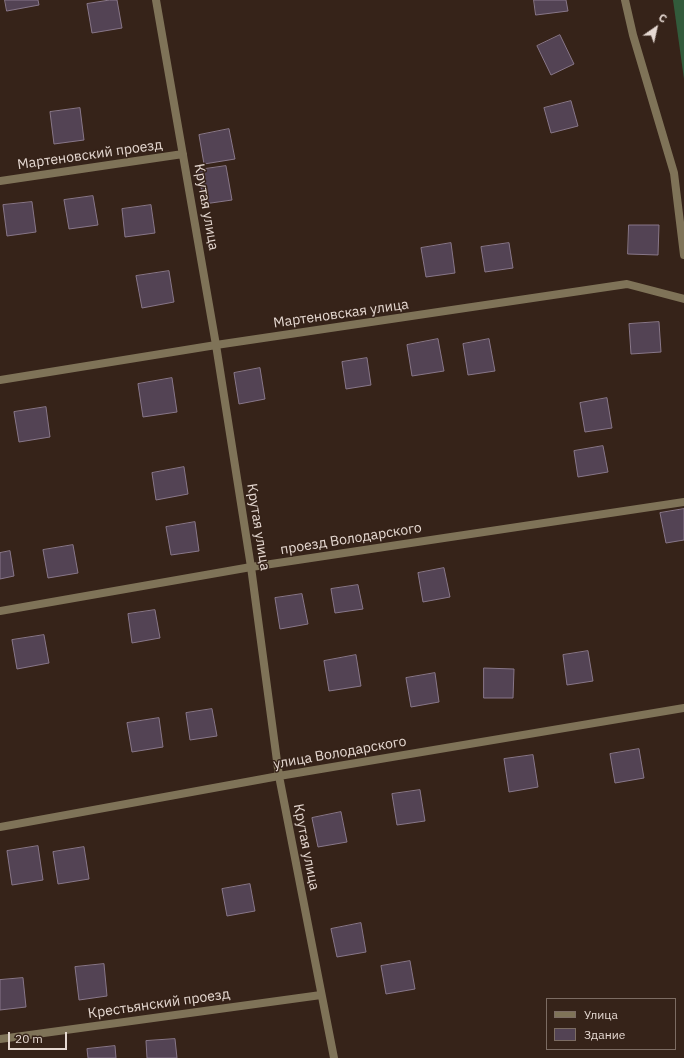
<!DOCTYPE html>
<html>
<head>
<meta charset="utf-8">
<style>
	body { margin:0 }
	#map { position:relative; width:684px; height:1058px; overflow:hidden; background:#362319; font-family:"IBM Plex Sans",sans-serif }
	canvas { display:block }
	.legend { position:absolute; left:546px; top:998px; width:130px; height:52px; box-sizing:border-box; background:#362319; border:1px solid #7c6c63; margin:0; padding:5px 7px; list-style:none; font-size:12px; color:#e6d9d2 }
	.legend li { display:flex; align-items:center; gap:8px; height:20px }
	.legend b { width:20px; border:1px solid #7c6c63 }
	.north { position:absolute; left:636px; top:8px; width:40px; height:40px; -webkit-text-stroke:3px #362319; paint-order:stroke; rotate:34deg; font-size:11px; font-weight:700; line-height:16px; text-align:center; color:#e6d9d2 }
	.north::after { content:''; display:block; margin:auto; width:14px; height:18px; background:#e6d9d2; clip-path:polygon(50% 0,100% 100%,50% 72%,0 100%) }
	.scale { position:absolute; left:8px; top:1032px; width:59px; height:18px; box-sizing:border-box; border:2px solid #e6d9d2; border-top:0; padding-left:5px; font-size:12px; line-height:14px; white-space:nowrap; color:#e6d9d2; -webkit-text-stroke:3px #362319; paint-order:stroke }
</style>
</head>
<body>
<div id="map">
<canvas width="684" height="1058"></canvas>
<ul class="legend">
<li><b style="height:5px;background:#7f7358"></b>Улица</li>
<li><b style="height:11px;background:#534354"></b>Здание</li>
</ul>
<div class="north">С</div>
<div class="scale">20 m</div>
</div>
<script>
const g = document.querySelector('canvas').getContext('2d');
g.lineJoin = 'round';
function fill(path, color) {
  g.fillStyle = color;
  g.fill(path, 'evenodd');
}
function strokePath(path, color, width, dash) {
  g.strokeStyle = color;
  g.lineWidth = width;
  g.lineCap = dash ? 'butt' : 'round';
  g.setLineDash(dash || []);
  g.stroke(path);
}
function label(font, color, halo, rows, align = 'center') {
  g.font = font + ' "IBM Plex Sans",sans-serif';
  g.lineWidth = 3;
  g.setLineDash([]);
  g.textBaseline = 'middle';
  g.strokeStyle = halo;
  g.fillStyle = color;
  for (const [text, x, y, turn = 0] of rows) {
    g.save();
    g.translate(x, y);
    g.rotate((+turn || 0) * Math.PI / 180);
    g.textAlign = isNaN(turn) ? turn : align;
    if (halo) g.strokeText(text, 0, 0);
    g.fillText(text, 0, 0);
    g.restore();
  }
}
fill(new Path2D(`
	M673,0H684V79Z`), '#325b3b');
const building = new Path2D(`
	M5,0H38L39,5L7,11Z
	M110,0H117L122,28L92,33L87,4Z
	M534,0H566L568,11L536,15Z
	M560,35L574,64L551,75L537,46Z
	M571,101L578,126L551,133L544,108Z
	M80,108L84,140L54,144L50,112Z
	M229,129L235,159L204,164L199,135Z
	M226,166L232,200L204,204L198,170Z
	M93,196L98,225L69,229L64,200Z
	M32,202L36,232L7,236L3,205Z
	M151,205L155,233L125,237L122,209Z
	M629,225H659L658,255L628,254Z
	M451,243L455,273L426,277L421,248Z
	M509,243L513,268L485,272L481,247Z
	M169,271L174,302L142,308L136,276Z
	M659,322L661,352L631,354L629,324Z
	M438,339L444,371L412,376L407,345Z
	M489,339L495,371L468,375L463,344Z
	M367,358L371,385L346,389L342,362Z
	M260,368L265,399L239,404L234,373Z
	M172,378L177,412L143,417L138,384Z
	M607,398L612,428L585,432L580,403Z
	M46,407L50,437L19,442L14,412Z
	M603,446L608,472L578,477L574,451Z
	M184,467L188,494L156,500L152,473Z
	M684,509V540L666,543L660,513Z
	M195,522L199,551L171,555L166,527Z
	M73,545L78,573L48,578L43,550Z
	M10,551L14,576L0,579V553Z
	M444,568L450,597L423,602L418,573Z
	M358,585L363,609L335,613L331,589Z
	M302,594L308,624L280,629L275,598Z
	M155,610L160,638L132,643L128,614Z
	M44,635L49,663L17,669L12,640Z
	M588,651L593,681L567,685L563,655Z
	M356,655L361,686L329,691L324,661Z
	M484,668L514,669L513,698H484Z
	M435,673L439,702L411,707L406,678Z
	M212,709L217,736L190,740L186,713Z
	M159,718L163,747L132,752L127,723Z
	M639,749L644,778L615,783L610,754Z
	M533,755L538,787L509,792L504,759Z
	M420,790L425,821L397,825L392,794Z
	M341,812L347,842L318,847L312,818Z
	M38,846L43,880L12,885L7,851Z
	M84,847L89,879L58,884L53,852Z
	M250,884L255,911L227,916L222,889Z
	M361,923L366,952L337,957L331,929Z
	M410,961L415,989L386,994L381,966Z
	M104,964L107,996L79,1000L75,967Z
	M23,978L26,1007L0,1010V980Z
	M175,1039L177,1058H147L146,1041Z
	M115,1046L116,1058H88L87,1049Z`);
fill(building, '#534354');
strokePath(building, '#887789', 1);
strokePath(new Path2D(`
	M156,0L216,345L251,567L279,776L334,1058
	M625,0L633,35L674,173L684,255
	M0,181L183,154
	M0,380L216,345L627,284L684,299
	M0,611L251,567L684,502
	M0,827L279,776L684,708
	M0,1039L321,995`), '#7f7358', 8);
label('14px', '#e6d9d2', '#362319', [
	["Мартеновский проезд",90,155,-8],
	["Крутая улица",206,207,80],
	["Мартеновская улица",341,314,-8],
	["Крутая улица",258,527,81],
	["проезд Володарского",351,539,-9],
	["улица Володарского",340,753,-10],
	["Крутая улица",306,847,79],
	["Крестьянский проезд",159,1004,-8]
]);
</script>
</body>
</html>
